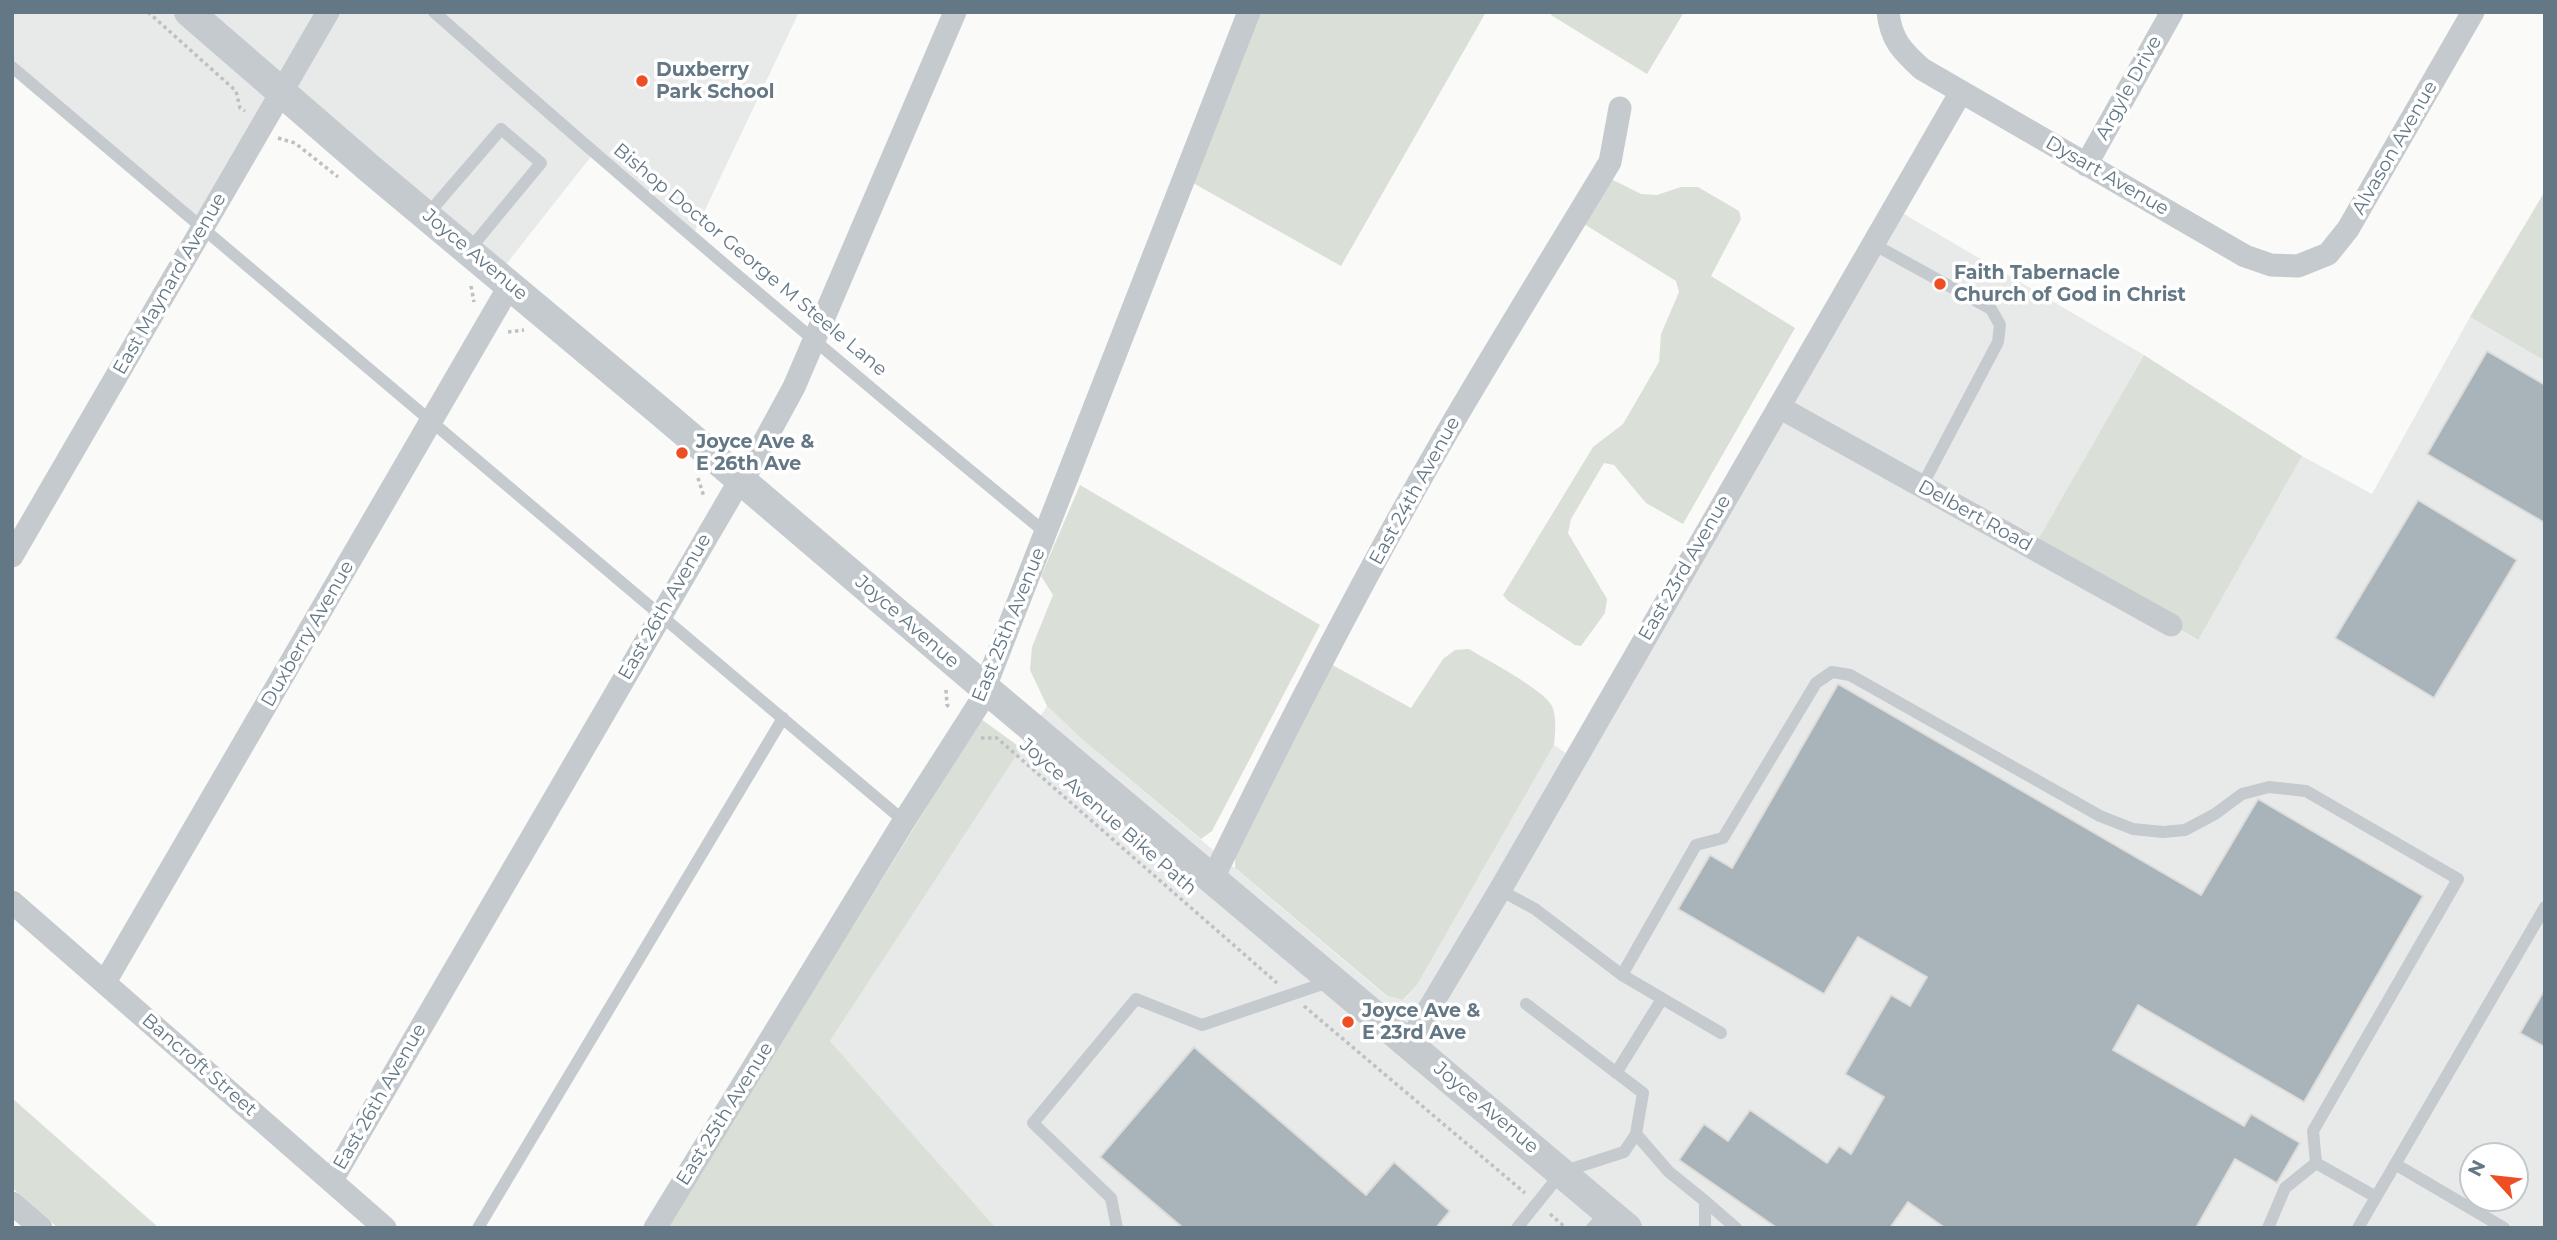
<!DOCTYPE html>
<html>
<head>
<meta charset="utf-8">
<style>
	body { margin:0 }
	#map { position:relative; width:2557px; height:1240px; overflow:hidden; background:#fafaf8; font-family:Montserrat,sans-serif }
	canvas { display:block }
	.frame { position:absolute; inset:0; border:14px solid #637785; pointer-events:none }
	.north { position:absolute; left:2459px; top:1142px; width:70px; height:70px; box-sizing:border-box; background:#fff; border:2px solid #c1c9ce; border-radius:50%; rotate:297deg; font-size:19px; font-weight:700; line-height:28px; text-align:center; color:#637785 }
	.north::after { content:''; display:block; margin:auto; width:24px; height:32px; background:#ee4e24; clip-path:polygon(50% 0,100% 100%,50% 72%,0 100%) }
</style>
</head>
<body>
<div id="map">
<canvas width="2557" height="1240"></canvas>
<div class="frame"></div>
<div class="north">N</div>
</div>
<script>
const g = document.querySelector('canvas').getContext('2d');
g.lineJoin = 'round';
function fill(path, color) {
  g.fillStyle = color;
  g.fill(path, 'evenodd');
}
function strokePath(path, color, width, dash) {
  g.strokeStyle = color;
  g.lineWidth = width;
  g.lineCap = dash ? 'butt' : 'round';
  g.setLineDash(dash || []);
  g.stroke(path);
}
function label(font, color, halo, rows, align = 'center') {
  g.font = font + ' Montserrat,sans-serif';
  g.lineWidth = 7;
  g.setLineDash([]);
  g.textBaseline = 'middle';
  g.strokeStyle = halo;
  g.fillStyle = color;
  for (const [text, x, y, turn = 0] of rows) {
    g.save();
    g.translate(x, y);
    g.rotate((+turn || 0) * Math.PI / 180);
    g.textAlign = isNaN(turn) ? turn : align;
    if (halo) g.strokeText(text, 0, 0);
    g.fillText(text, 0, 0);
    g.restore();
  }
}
fill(new Path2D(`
	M12,12H799L694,233L597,149L496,277L280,91L200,223L12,64Z
	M1892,207L2144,355L2035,547L2197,640L2302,456L2372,494L2470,317L2545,361V1228H996L830,1041L1047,706L1083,740L1386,996L1404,1000L1417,985L1554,745L1573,758ZM2473,1156H2515V1198H2473Z`), '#e8e9e9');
fill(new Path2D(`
	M1260,12H1486L1341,266L1193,183Z
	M1553,12H1684L1647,74L1551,15Z
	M1611,179L1641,194L1657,195L1681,187H1698L1739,211L1741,219L1711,276L1795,328L1683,524L1646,503L1614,465L1604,463L1571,519L1568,533L1607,599L1605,613L1581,646L1575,645L1508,601L1503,595L1593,447L1623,424L1659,362L1661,334L1679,292L1676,281L1584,224Z
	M2545,191V361L2470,317Z
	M2144,355L2302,456L2198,640L2034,547Z
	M1080,485L1320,625L1212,831L1201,839L1083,740L1047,706L1030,670L1032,647L1053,595L1041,576Z
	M1469,649C1487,660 1543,689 1552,706C1557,717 1555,734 1554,745L1417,985L1403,1000L1387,996L1235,868V842L1327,662L1411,708L1443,659L1455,650Z
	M981,719L1021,748L830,1041L996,1228H667Z
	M12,1098L159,1228H58L12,1188Z`), '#dae0d7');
const building = new Path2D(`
	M2487,351L2545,385V523L2427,454Z
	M2418,500L2517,560L2434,698L2335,638Z
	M1838,684L2201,895L2258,799L2423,896L2304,1102L2138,1005L2113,1050L2244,1126L2251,1114L2300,1143L2277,1183L2235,1159L2196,1228H1945L1908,1202L1890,1228H1777L1679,1160L1704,1124L1728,1141L1750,1110L1827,1163L1839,1146L1851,1154L1884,1097L1845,1074L1891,995L1910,1006L1927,977L1858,937L1824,994L1678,909L1710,855L1732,868Z
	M2545,989V1047L2520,1033Z
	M1194,1047L1366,1195L1394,1162L1450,1211L1436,1228H1183L1100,1157Z`);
fill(building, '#a9b3ba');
strokePath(building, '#dcdcda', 2);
strokePath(new Path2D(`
	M148,12L236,91L240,108L245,111
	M278,138L295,143L338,177
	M471,286L474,302
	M508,332L524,330
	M698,478L704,497
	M946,690L947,705L951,708
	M981,738H997L1277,983
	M1304,1006L1525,1193
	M1550,1214L1566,1228`), '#bdc1c4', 3.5, [3.5, 3.5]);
strokePath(new Path2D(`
	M434,12C635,190 839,363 1046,533
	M12,67L904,821
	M427,215L501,129L541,163L469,250
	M1873,244L1991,309L2000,325L1998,342L1922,486
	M1500,890L1535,909L1622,975L1696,845L1723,838L1816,683L1832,672L1850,675L2100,816L2133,829L2163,832L2185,830L2215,814L2242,794L2269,787L2306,791L2458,879L2313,1131L2316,1163L2376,1197
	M1622,975L1721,1033
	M1616,1073L1662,999
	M1636,1134L1669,1172L1705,1201V1228
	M2395,1164L2504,1228
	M1705,1201L1736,1228
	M478,1228L783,718
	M1117,1228L1111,1198L1033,1123L1136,999L1202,1025L1331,981
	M1517,1228L1562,1172L1624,1152L1636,1134L1643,1093L1526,1004
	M1592,1228L1608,1211
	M2268,1228L2285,1188L2316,1163
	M2358,1228L2545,907`), '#c5cace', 12);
strokePath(new Path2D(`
	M1888,12C1891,40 1902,51 1922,69L2245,256L2271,265L2298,266L2328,254L2348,229L2473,12
	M2086,165L2172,12
	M1779,407L2171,625
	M12,556L328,12
	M1213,878C1285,730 1360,584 1441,443C1496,348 1554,255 1610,162L1620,108
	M12,902L385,1228
	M105,982L510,285
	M1408,1044L1500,890L1961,92
	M332,1180L736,487L746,475L794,387L955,12
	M12,1203L41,1228
	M655,1228L904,821L984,696L987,682L1249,12`), '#c5cace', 23);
strokePath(new Path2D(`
	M189,12L369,168L661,412L986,689L1627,1228`), '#c5cace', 30);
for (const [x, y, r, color] of [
	[642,81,7,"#ee4e24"],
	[1940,284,7,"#ee4e24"],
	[682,453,7,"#ee4e24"],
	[1348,1022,7,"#ee4e24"]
]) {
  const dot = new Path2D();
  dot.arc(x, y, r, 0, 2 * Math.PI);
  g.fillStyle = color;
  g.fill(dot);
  strokePath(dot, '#fff', 2.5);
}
label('bold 19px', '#637785', '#fff', [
	["Duxberry",656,70],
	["Park School",656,92],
	["Faith Tabernacle",1954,273],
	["Church of God in Christ",1954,295],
	["Joyce Ave &",696,442],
	["E 26th Ave",696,464],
	["Joyce Ave &",1362,1011],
	["E 23rd Ave",1362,1033]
], 'left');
label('19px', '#637785', '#fff', [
	["Argyle Drive",2129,88,-61],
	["Alvason Avenue",2395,148,-60],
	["Dysart Avenue",2107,176,30],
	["Joyce Avenue",475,255,40],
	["Bishop Doctor George M Steele Lane",750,260,40],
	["East Maynard Avenue",170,284,-60],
	["East 24th Avenue",1415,491,-61],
	["Delbert Road",1975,516,29],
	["East 23rd Avenue",1685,568,-60],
	["East 26th Avenue",665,607,-60],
	["Joyce Avenue",907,622,41],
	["East 25th Avenue",1009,625,-68],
	["Duxberry Avenue",308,634,-60],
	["Joyce Avenue Bike Path",1108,817,41],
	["Bancroft Street",199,1065,41],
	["East 26th Avenue",380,1097,-60],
	["Joyce Avenue",1486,1108,40],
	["East 25th Avenue",725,1114,-58]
]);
</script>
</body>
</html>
